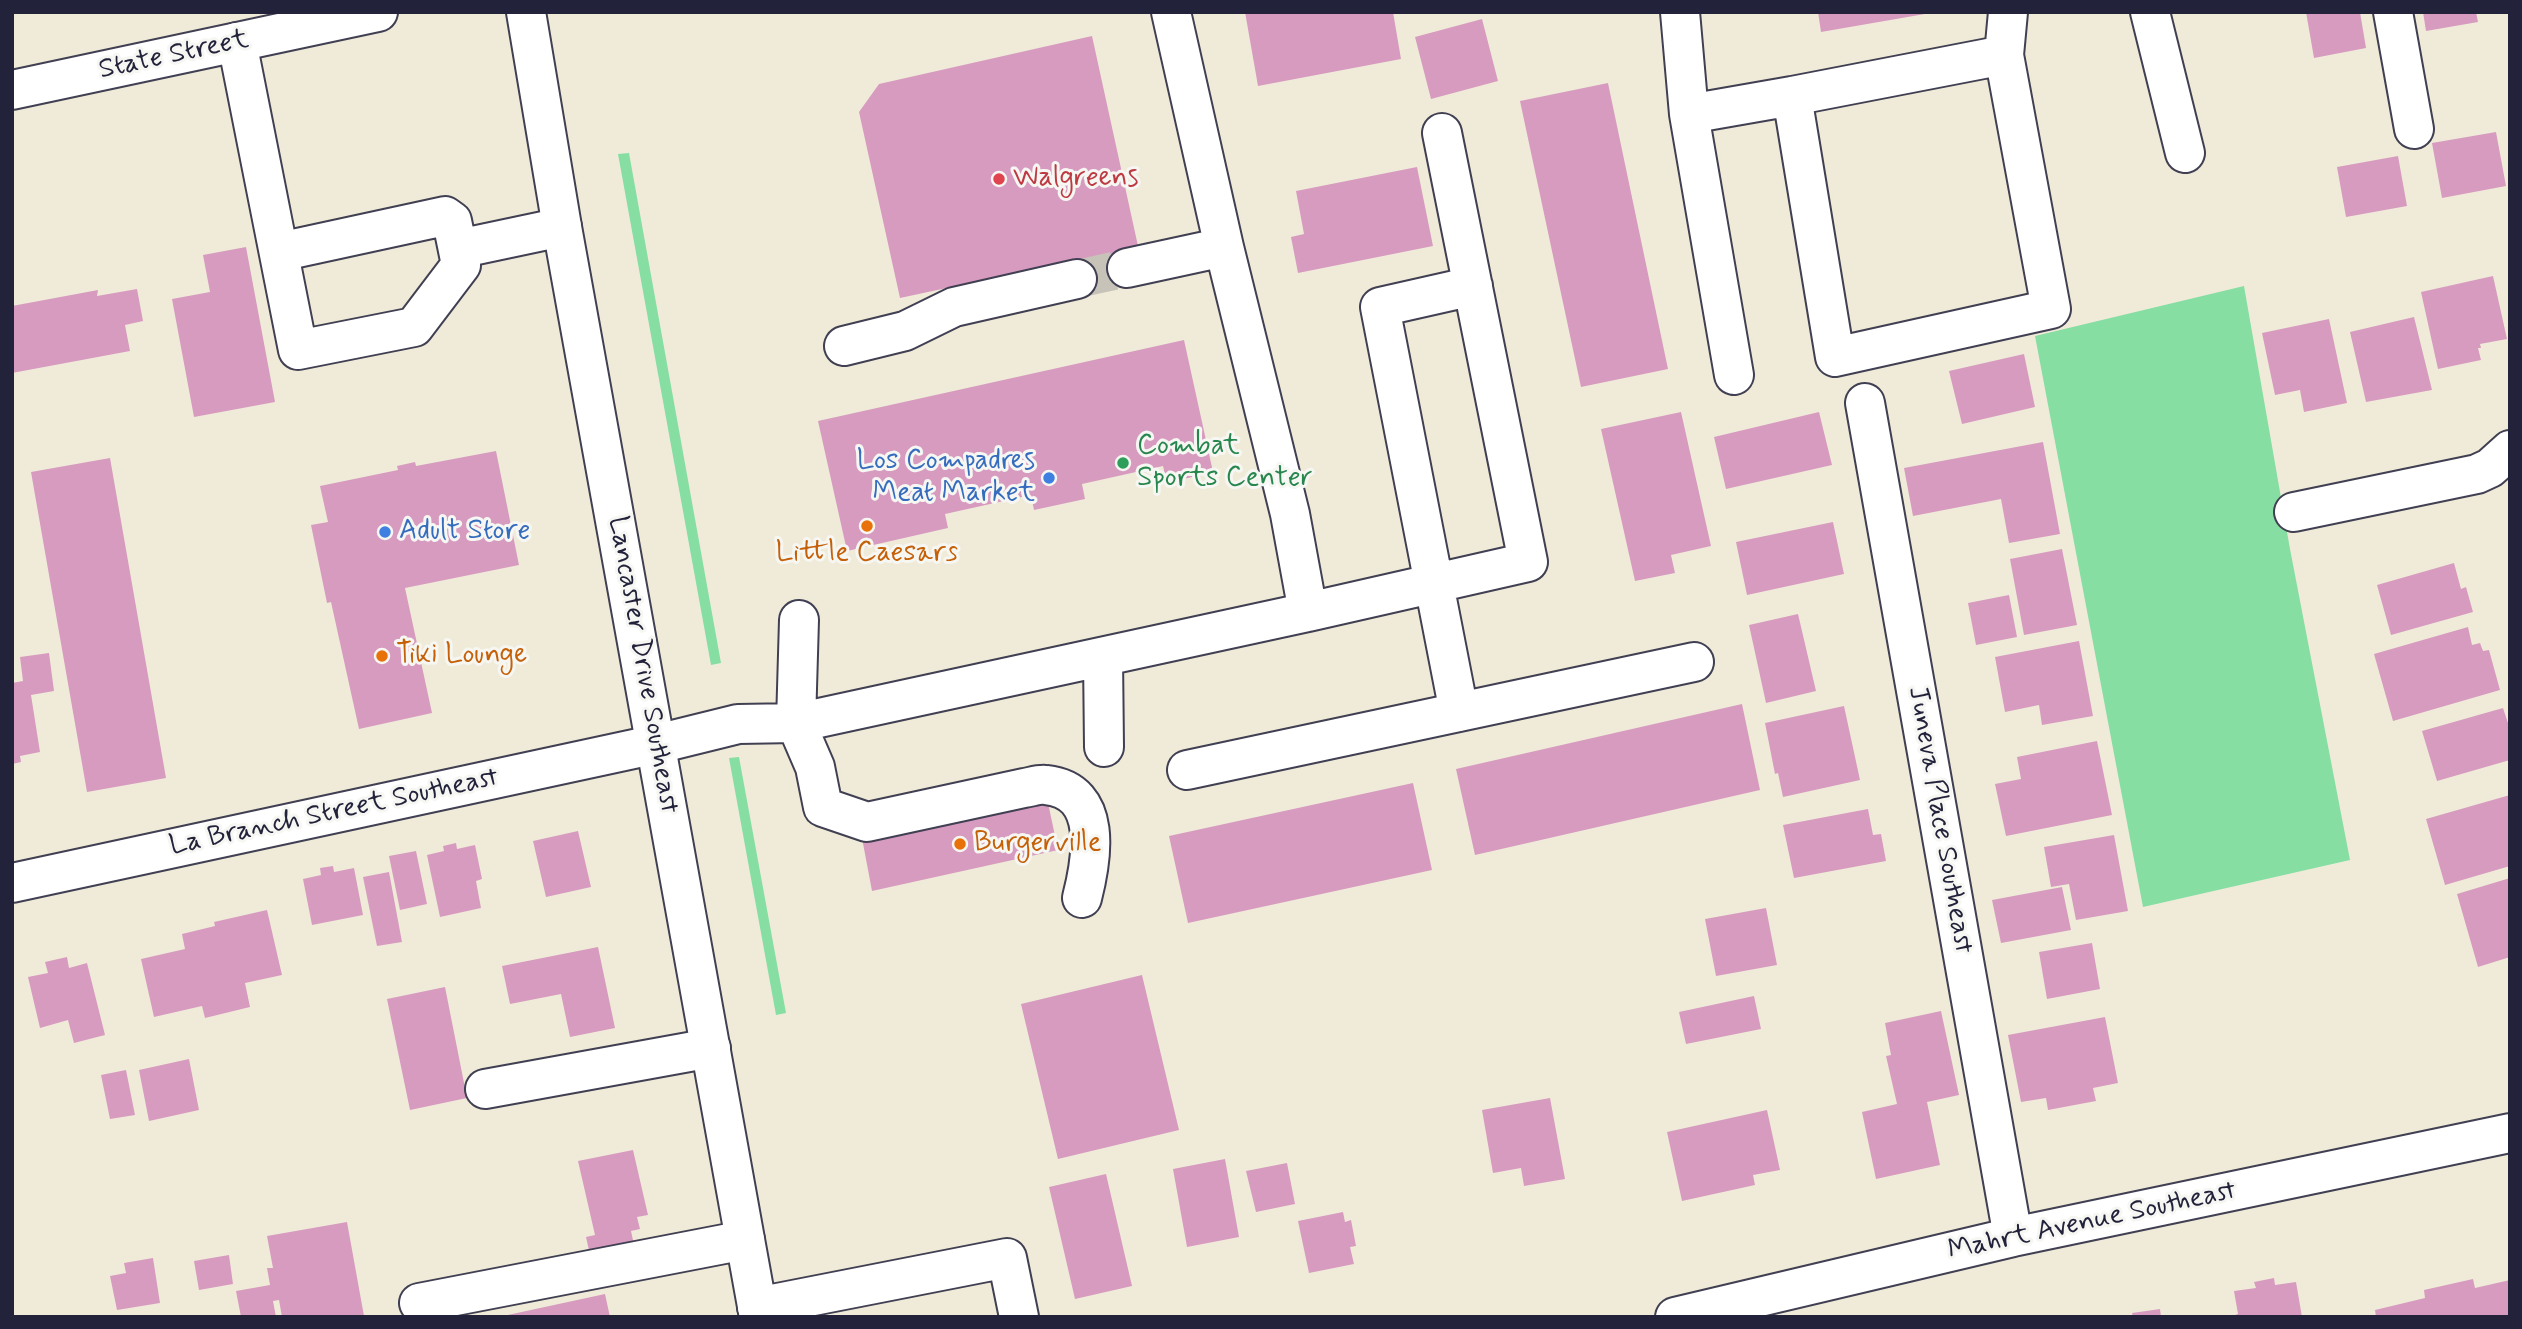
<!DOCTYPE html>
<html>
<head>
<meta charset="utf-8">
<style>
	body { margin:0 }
	#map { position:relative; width:2522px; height:1329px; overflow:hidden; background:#f0ebd9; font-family:Mynerve,sans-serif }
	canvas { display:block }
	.frame { position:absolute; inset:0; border:14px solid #22223b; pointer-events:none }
</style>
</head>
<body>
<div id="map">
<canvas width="2522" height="1329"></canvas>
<div class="frame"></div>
</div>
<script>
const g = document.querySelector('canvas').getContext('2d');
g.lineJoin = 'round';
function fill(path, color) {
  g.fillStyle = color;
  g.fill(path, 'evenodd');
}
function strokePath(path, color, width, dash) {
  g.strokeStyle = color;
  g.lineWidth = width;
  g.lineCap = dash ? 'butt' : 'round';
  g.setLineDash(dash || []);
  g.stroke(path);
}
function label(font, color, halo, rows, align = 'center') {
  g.font = font + ' Mynerve,sans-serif';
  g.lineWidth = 6;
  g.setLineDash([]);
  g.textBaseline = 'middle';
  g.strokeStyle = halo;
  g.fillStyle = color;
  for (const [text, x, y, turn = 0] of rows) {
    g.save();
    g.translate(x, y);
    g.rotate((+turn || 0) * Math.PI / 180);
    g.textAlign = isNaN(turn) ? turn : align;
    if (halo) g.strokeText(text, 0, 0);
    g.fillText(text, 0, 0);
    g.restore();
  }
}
fill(new Path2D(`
	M629,153L721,663L711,665L618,154Z
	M2244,286L2290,549L2350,860L2143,907L2035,336Z
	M739,757L786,1013L776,1015L729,758Z`), '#86dea3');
fill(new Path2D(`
	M1245,12H1393L1401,59L1258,86Z
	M1818,12H1925V14L1821,32Z
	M2306,12H2360L2366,48L2314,58Z
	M2423,12H2476L2478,22L2426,31Z
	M1482,19L1498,81L1431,99L1415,37Z
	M1092,36L1138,246L1129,280L1079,291L1073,261L900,298L859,112L879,84Z
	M1608,83L1668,369L1581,387L1520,101Z
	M2496,132L2506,186L2442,198L2432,143Z
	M2398,156L2407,206L2346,217L2337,167Z
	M1417,167L1433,246L1298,273L1291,237L1304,234L1296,191Z
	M246,247L275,402L194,417L172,299L210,292L203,255Z
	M2493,276L2507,339L2480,344L2481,348H2478L2481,360L2438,369L2421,292Z
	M137,289L143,321L125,325L130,351L12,373V306L98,290L97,296Z
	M2414,317L2432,390L2366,402L2350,332Z
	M2329,319L2347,403L2304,412L2300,390L2275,395L2262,333Z
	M1184,340L1213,472L1167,483L1163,466L1082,484L1085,499L1034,510L1031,495L945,514L948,528L847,551L818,421Z
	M2024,354L2035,407L1962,424L1949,371Z
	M1681,412L1711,546L1671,555L1675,573L1635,581L1601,429Z
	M1819,412L1832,465L1726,489L1714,437Z
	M2043,442L2060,534L2009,543L2001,499L1913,516L1904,468Z
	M496,451L519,565L405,588L432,713L359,729L331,602L327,603L311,525L328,522L320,486L398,470L397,466L415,462L416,466Z
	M110,458L166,778L87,792L31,472Z
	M1833,522L1844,574L1747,595L1736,542Z
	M2062,549L2077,625L2024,635L2010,559Z
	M2454,563L2461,589L2466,587L2473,612L2391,635L2377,585Z
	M2009,595L2017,637L1976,645L1968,603Z
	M1798,614L1816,691L1766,703L1749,625Z
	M2468,627L2472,645L2480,643L2483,651L2489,650L2500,690L2393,721L2374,654Z
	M2079,641L2093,716L2042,725L2039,705L2005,712L1995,657Z
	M49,653L54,691L31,695L40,752L20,756L21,762L12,764V683L23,681L20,657Z
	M1742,704L1760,790L1475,855L1456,769Z
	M1844,706L1860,780L1783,797L1778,773L1775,774L1765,723Z
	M2503,708L2510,729V760L2437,781L2422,731Z
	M2097,741L2112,815L2006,836L1995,784L2021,779L2017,757Z
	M1413,783L1432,870L1188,923L1169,836Z
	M2510,795V866L2445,885L2426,819Z
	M1047,798L1058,850L872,891L862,838Z
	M1868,809L1873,835L1881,834L1886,861L1794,878L1783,825Z
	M578,831L591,887L546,897L533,841Z
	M2114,835L2128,911L2076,920L2069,884L2051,887L2044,847Z
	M456,843L457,849L475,845L482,879L476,881L481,908L440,917L427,855L444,851L443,846Z
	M416,851L427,904L400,910L389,856Z
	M333,866L334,872L354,868L363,915L312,925L303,879L321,875L320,868Z
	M389,872L402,942L377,946L363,877Z
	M2510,878V957L2478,967L2457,894Z
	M2062,887L2071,930L2001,943L1992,900Z
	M1766,908L1777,965L1716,976L1705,919Z
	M267,910L282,975L245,983L250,1007L205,1018L202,1006L154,1017L141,959L185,949L182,934L215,926L214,922Z
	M2092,943L2100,989L2047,999L2039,952Z
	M598,947L615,1028L570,1037L561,994L510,1004L502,966Z
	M67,957L69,968L87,963L105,1035L74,1043L68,1020L40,1028L28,977L48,973L45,962Z
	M1142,975L1179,1130L1058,1159L1021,1004Z
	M445,987L467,1098L410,1110L387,999Z
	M1754,996L1761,1029L1686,1044L1679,1012Z
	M1941,1011L1959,1095L1927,1102L1940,1165L1876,1179L1862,1112L1897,1104L1886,1056L1891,1055L1885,1023Z
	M2105,1017L2118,1083L2093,1088L2096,1101L2048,1110L2046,1098L2021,1102L2008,1035Z
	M189,1059L199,1110L149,1121L139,1070Z
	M126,1070L135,1115L110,1119L101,1075Z
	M1550,1098L1565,1179L1524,1186L1521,1168L1493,1173L1482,1110Z
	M1767,1110L1780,1170L1753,1175L1755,1185L1682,1201L1667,1132Z
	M633,1150L648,1215L637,1217L640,1229L631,1231L636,1254L592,1264L586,1237L595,1235L578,1161Z
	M1225,1159L1239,1237L1187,1247L1173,1169Z
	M1287,1163L1295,1204L1256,1212L1246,1171Z
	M1106,1174L1132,1286L1075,1299L1049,1187Z
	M1343,1212L1345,1222L1351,1220L1356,1246L1350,1247L1354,1264L1309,1273L1298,1221Z
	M347,1222L364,1316L282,1317L279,1300L273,1301L276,1317H241L236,1291L270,1285L267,1268H273L267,1236Z
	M229,1255L233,1284L199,1290L194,1261Z
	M153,1258L160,1303L117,1310L110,1276L126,1273L124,1263Z
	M2274,1278L2275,1285L2296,1282L2302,1317H2229L2238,1314L2234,1291L2256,1288L2254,1282Z
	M2473,1279L2475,1288L2510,1280V1317H2376L2375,1310L2425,1298L2424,1290Z
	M605,1294L610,1317H503V1316Z
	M2160,1309L2161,1317H2133L2132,1313Z`), '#d79bc0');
strokePath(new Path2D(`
	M1077,279L1127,268`), '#c7c3b9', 38, [38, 19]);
const minor = new Path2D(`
	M1680,12L1689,114L1792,96
	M2150,12L2185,153
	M2393,12L2414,129
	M237,42L298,350L414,327L461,265L452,221L445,216L279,252
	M2004,55L1792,96L1835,357L2051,309L2004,55L2008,12
	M1689,114L1734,375
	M458,249L562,227
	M1127,268L1224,247
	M844,346L905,331L954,307L1077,279
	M1865,403L2013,1237
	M2294,512L2477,474L2490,468L2510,450
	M1308,612L1528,562L1442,133
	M799,620L796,723L815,767L823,807L867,822L1024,788C1031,787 1039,784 1046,785C1104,791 1092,859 1082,898
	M1103,657L1104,747
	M1459,712L1380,307L1473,286
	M1187,770L1694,662
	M12,883L657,744L738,724L796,723L1308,612L1290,514L1224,247L1171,12
	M485,1089L711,1048
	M419,1303L745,1240
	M757,1307L1007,1258L1019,1317
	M1675,1317L2013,1237L2510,1133`);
const major = new Path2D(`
	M526,12L562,227L759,1317
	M12,90L378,12`);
strokePath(minor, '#414053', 42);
strokePath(major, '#414053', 42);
strokePath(minor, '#fff', 38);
strokePath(major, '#fff', 38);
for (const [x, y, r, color] of [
	[999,179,7,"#e0444e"],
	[1123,463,7,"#2e9e5b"],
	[1049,478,7,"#3f7fe0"],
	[867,526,7,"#e8710a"],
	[385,532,7,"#3f7fe0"],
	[382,656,7,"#e8710a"],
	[960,844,7,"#e8710a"]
]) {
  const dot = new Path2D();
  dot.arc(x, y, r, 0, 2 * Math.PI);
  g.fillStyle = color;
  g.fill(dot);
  strokePath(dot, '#f6f6f2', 2.5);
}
label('28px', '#22223b', '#f6f6f2', [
	["State Street",174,56,-12],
	["Lancaster Drive Southeast",642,665,80],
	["La Branch Street Southeast",334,813,-12],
	["Juneva Place Southeast",1939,820,80],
	["Mahrt Avenue Southeast",2092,1222,-12]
]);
label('28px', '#be3a42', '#f6f6f2', [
	["Walgreens",1013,179]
], 'left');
label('28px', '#27864d', '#f6f6f2', [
	["Combat",1137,447],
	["Sports Center",1137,479]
], 'left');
label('28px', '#366cbe', '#f6f6f2', [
	["Los Compadres",1035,462],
	["Meat Market",1035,494],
	["Adult Store",399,532,"left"]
], 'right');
label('28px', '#c56008', '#f6f6f2', [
	["Little Caesars",867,554,"center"],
	["Tiki Lounge",396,656],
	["Burgerville",974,844]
], 'left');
</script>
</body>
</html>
